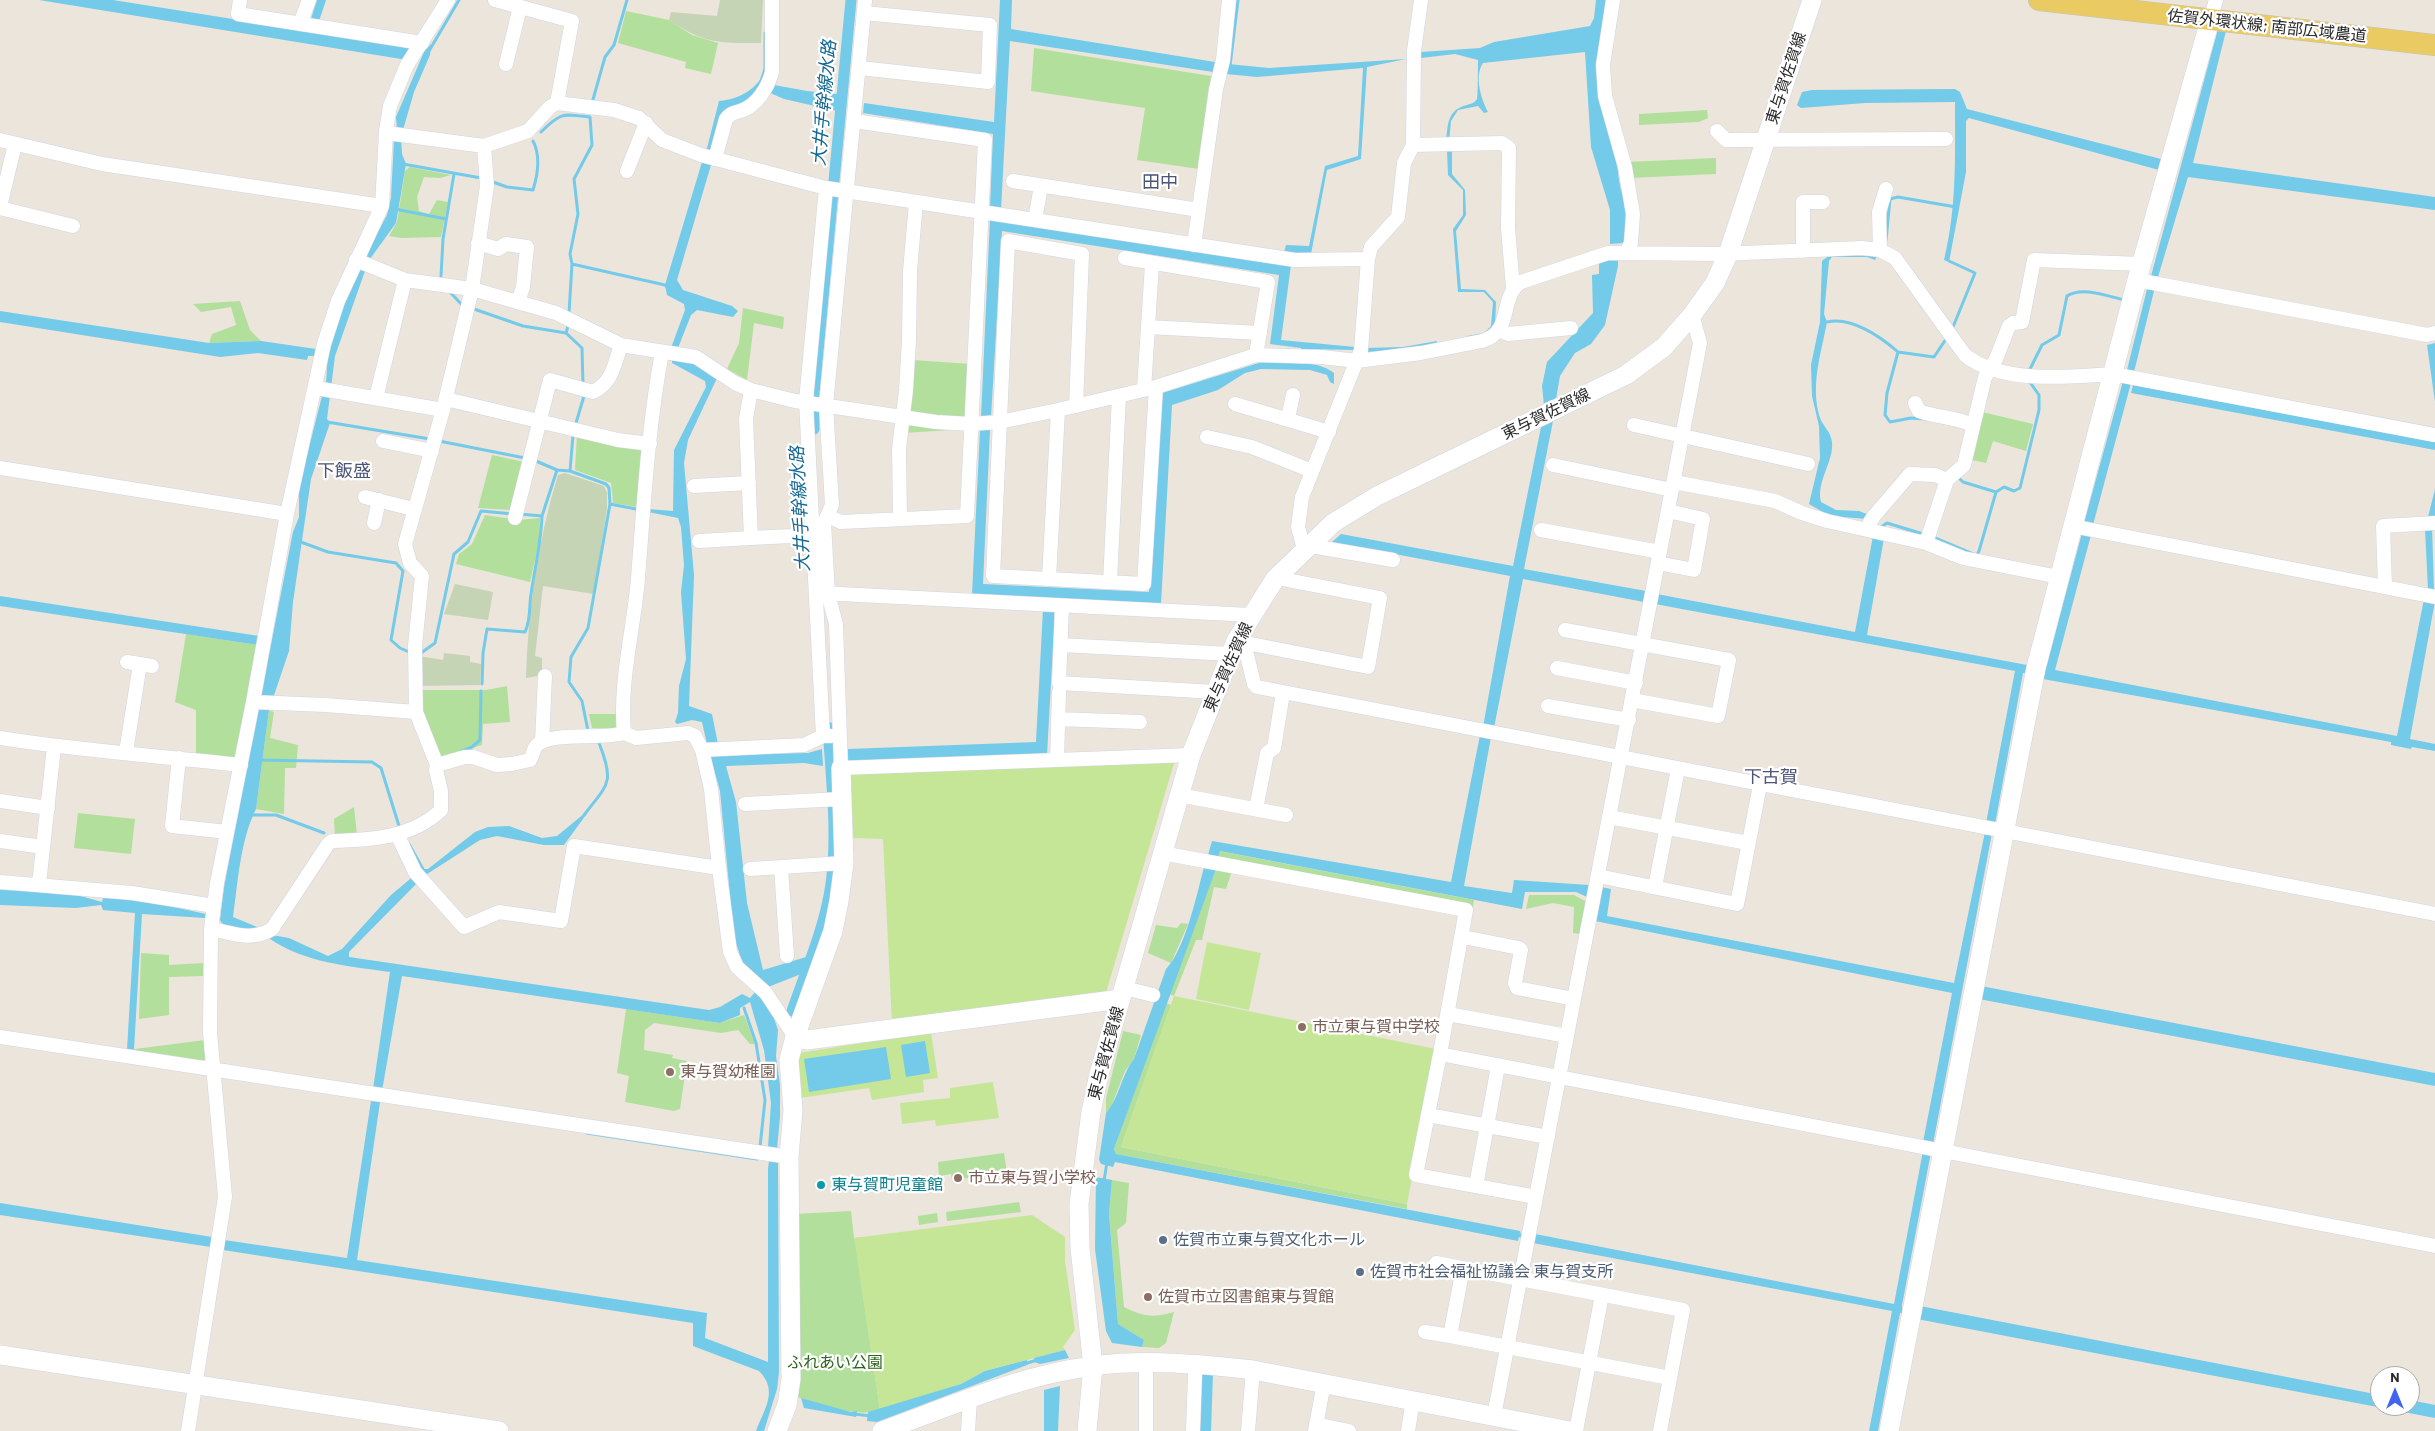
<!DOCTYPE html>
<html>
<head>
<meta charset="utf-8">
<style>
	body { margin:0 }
	#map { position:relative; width:2435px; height:1431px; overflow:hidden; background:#ebe5dc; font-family:Barlow,sans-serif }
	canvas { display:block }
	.north { position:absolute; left:2370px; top:1366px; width:50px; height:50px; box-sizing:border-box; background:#fff; border:1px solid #aaa; border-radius:50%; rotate:0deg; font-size:14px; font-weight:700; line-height:20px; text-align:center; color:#2a2a2a }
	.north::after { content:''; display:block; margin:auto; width:18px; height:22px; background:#4364f1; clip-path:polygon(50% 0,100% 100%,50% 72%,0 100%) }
</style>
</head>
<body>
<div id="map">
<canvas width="2435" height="1431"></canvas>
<div class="north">N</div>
</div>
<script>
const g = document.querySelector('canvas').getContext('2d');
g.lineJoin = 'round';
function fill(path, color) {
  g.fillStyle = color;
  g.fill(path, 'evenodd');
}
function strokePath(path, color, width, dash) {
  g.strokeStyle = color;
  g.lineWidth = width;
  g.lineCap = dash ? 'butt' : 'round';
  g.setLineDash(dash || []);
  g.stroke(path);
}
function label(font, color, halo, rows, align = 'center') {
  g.font = font + ' Barlow,"Noto Sans JP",sans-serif';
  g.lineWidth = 4.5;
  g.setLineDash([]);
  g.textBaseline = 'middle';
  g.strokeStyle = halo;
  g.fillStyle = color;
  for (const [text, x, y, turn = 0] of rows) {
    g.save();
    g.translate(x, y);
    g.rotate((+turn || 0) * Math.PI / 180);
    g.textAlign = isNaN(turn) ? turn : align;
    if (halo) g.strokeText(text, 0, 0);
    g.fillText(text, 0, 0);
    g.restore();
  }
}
fill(new Path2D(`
	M626,11L669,20L692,35L718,43L711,74L685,68L686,62L618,43Z
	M1034,48L1211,76L1199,169L1137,160L1145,108L1031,91Z
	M1707,110L1708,118L1699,122L1639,125V114Z
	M1716,158V174L1630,178L1627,162Z
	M410,167L451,175L440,178L424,177L417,197L419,211L429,214L437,200L448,202L441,237L401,238L389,236L397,222L405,171Z
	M240,301L250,330L261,341L209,343L212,334L236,325L231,307L201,312L193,304Z
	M743,308L784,317L783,329L754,323L747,380L727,369L739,343Z
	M913,360L971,364L968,418H942L909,412Z
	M1982,412L2033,424L2026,451L1993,441L1986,463L1972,460Z
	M912,423L950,430L904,433L905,426Z
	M577,434L642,450L637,507L613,503L611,483L575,470Z
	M492,455L524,462L511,510L478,508Z
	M485,515L518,520L540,518L539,542L530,582L456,564L459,554L472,544Z
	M186,634L258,645L236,758L196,755V710L175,702Z
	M507,686L510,722L483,724L482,745L440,758L420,710L419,690H486Z
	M269,710L274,712L270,738L298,745L296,768H285L284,814L256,809Z
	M589,714H618V729L592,728Z
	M354,807L357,835L335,836L334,819Z
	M78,813L135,819L131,854L74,848Z
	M1219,851L1474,900L1473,907L1218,857Z
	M1216,869L1232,871L1226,889L1214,887L1202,940H1196L1174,996L1169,994Z
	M1529,895H1574L1587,902L1581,934L1573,933L1574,907L1553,903L1526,909Z
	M1181,923L1188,924L1171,963L1148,953L1156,925L1177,928Z
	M141,953L169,955V965L204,963L203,976L169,977V1015L139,1019Z
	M1166,1003L1171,1005L1121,1147L1407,1204V1209L1116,1154L1114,1149Z
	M626,1009L720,1023L744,1015L755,1044H750L738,1030L721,1033L654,1023L645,1030L644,1050L673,1055L672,1058L687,1061L680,1109L674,1111L625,1102L629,1076L617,1073Z
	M1123,1031L1141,1035L1134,1059L1125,1071L1111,1107L1106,1113V1098Z
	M205,1040V1059L200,1063L127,1050Z
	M1004,1153L1007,1173L952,1180L951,1174L939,1176L938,1162Z
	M1112,1180L1129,1183L1126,1223L1117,1230L1124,1307C1143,1317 1154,1318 1174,1312L1166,1343L1159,1348L1142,1347L1144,1340L1118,1324L1109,1214Z
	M1019,1202L1021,1212L947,1221L946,1212Z
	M851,1211L854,1238L861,1237L865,1271L860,1275L880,1410C853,1418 823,1404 797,1397L795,1214Z
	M937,1213L938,1222L919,1225L918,1216Z`), '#b2df9b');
fill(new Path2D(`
	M720,0H763L761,43C718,43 705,44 669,20L671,12L717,16Z
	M565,473L604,486L607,493V508L594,594L543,586L535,656L542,658V675L526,678C528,609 538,540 558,475Z
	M455,584L493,592L488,620L444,614Z
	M444,653L470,656V662L481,664L480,685L419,686V656L443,660Z`), '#c4d4b4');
fill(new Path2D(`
	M1175,760L1105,996L892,1024L883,839L852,838L849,770Z
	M1207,942L1261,953L1249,1010L1196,999Z
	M1174,996L1436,1049L1407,1204L1121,1147Z
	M931,1032L938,1078L923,1080L924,1092L872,1100L869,1088L800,1098L797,1062L799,1053Z
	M993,1082L999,1118L936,1126L935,1120L902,1124L900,1103L950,1098V1088Z
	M1032,1215L1065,1237V1261L1075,1330L1063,1347L1065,1350L985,1371L961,1384L880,1410L854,1238Z`), '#c5e697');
fill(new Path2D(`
	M39,0H113L409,47L411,50L406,57L401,59Z
	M317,0H326L318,24L310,22Z
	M1000,0H1012L1011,29L1215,62L1213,72L1010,41L1001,210L990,208L993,134L863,113L864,103L994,122Z
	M1596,0H1606C1609,60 1611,120 1619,180C1622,201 1636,223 1624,243L1610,244V210L1591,147L1585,52L1483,63C1474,76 1481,99 1488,112L1484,113L1478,106L1458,110L1451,121L1449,142H1446C1448,124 1447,110 1467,105C1470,104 1475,103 1477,99C1478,98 1478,64 1478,60L1455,54L1421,58V52L1480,48L1494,42L1590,26L1594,18Z
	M2218,29L2226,31L2193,163L2435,197V210L2188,177L2158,277L2151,276Z
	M431,44L430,55L414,92L401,137L402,154L406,164L396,223L370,259L366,258L367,252L387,215L391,198L394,139L397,129L396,117L424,52Z
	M1406,59L1367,67L1361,159L1327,170L1311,254L1284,253L1286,245L1309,246L1325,166L1358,156L1363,68L1257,77L1226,74L1228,64L1269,68Z
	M767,69C757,96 752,100 725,110L713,154L706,152L719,101C742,99 757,88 767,69Z
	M774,85L807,91L838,94L837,111L784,99L768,92Z
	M1955,89L1960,92L1967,109L2161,159L2159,170L1969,118L1966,121V172L1949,262L1944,260C1957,207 1955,156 1955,102L1865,103L1801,108L1797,105L1802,92L1812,90Z
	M1447,150H1452V174L1465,190L1466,215L1456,231L1461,289L1485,290L1496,302L1495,326L1485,336L1469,339L1467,336L1484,333L1491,326L1493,302L1484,292H1458L1453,229L1463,215V190L1448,175Z
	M702,162L711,165L677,280L683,290L732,306L738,311L733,317L697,310L691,315L678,348H671L685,310L684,304L667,295L665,285Z
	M990,218L1291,265L1281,340L1355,347V350L1309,349L1308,352L1301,351V348L1270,344L1279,275L1002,231L991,417L981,418Z
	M1831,254L1877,256L1875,260L1867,257H1832L1829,261L1824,314L1827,322C1821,354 1810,386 1820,418C1823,426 1831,432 1832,442C1834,462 1816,481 1821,502L1836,510L1859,511L1867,514V519L1830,516L1809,504L1820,458L1819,426L1812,396L1811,365L1820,322L1822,261Z
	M1610,257L1618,259V266L1605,325L1591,344L1575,353L1560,376L1556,399L1544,405L1542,386L1547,362L1593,313L1592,275L1599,274V262L1609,260Z
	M360,270L365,271L335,356L327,419L330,423L311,479L293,602L289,651L269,710L256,809C240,841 238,882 233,917L262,929L255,932L224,926L220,920L224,887L258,710H261L264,699L261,696L293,532L299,517V487L322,396C329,381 325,369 329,354C336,326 346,300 356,273Z
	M2148,285L2155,287L2134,372L2127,370Z
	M0,311L209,343L261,341L316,349L314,356H308L307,360L258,353L220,357L0,322Z
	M1437,341L1436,345L1401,351L1367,352V348L1403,347Z
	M2435,343V402L2427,345Z
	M672,357L696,364L717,378L688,440L684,463L694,575L689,706L712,714L718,744H707L702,722L692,720L677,724L675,722L678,713L679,686L686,659L681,592L684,565L681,527L678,518L648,512V509L673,511L674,450L706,387L705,381L672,363Z
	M1262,362C1284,363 1317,359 1334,373V384L1330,382L1327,375L1310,370L1261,369L1245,373L1218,390L1172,405L1161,604L972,594L980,430H990L983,584L1149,592L1162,393Z
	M2123,381L2131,383L2093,525L2084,523Z
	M2133,385L2435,442V450L2131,393Z
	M1553,421L1524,569L1646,591L1644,602L1523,579L1494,728L1483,727L1510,576L1332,542L1341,534L1513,566L1541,427Z
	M2435,489V520L2432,527L2434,591L2428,590L2425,529Z
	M2082,533L2091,535L2055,670L2397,736L2424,599L2435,601L2410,739L2435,744V751L2412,747L2411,749L2391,745V742L2043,679Z
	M1873,536L1884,538L1867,635L2027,665L2025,673H2023L1995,824L1986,823L2015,671L1655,604L1657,594L1855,632Z
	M0,596L259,636L258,645L0,606Z
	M1043,609L1055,610L1047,755L848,761V749L1036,742Z
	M1480,735L1491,737L1464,886L1512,893L1514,880L1589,885L1587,897L1576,892H1525L1522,909L1220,851L1218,857L1208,855L1212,841L1451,882Z
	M822,749L823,766L804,763L726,766L736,802L747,903L763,970L806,957L801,974L768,987L743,964L734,937L720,791L710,755L808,753Z
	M591,808L564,845H544L497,836L480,840L424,876L349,952V957L709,1010L720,1007L742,994L750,998L756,991L769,1004L778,1030L776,1056L780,1085V1117L777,1149L768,1148L771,1103L764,1050L750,1002L740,1008V1015L720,1023L402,976L382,1091L373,1089L390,972C348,966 306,963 270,939L272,935L289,938L328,956L342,949L391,895L422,869H428L475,832L488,827L509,826L542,838L557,836Z
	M1985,832L1992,833L1933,1144L1923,1142L1952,993L1595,921L1601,887L1611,889L1607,916L1954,983Z
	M1204,867L1216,869L1114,1149L1116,1154L1520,1231L1522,1238L1519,1237L1518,1241L1115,1162L1113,1167L1101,1164L1099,1160L1106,1113C1120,1097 1121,1075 1134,1059L1166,969C1185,950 1197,894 1204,867Z
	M0,890L66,892L102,902L103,898L137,899L206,914L205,918L142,914L134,1049L127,1050L135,913L103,910L101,905L76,908L0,905Z
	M1981,986L2435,1073V1086L1979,999Z
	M925,1041L930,1073L906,1077L901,1045Z
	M886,1047L891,1079L809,1092L804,1059Z
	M371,1101L380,1102L357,1260L707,1313L705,1338L768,1362V1169L769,1161L778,1162L779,1372L777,1389L764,1431H756C764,1409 779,1391 759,1371L693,1346V1323L223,1250L224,1240L347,1258Z
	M1923,1151L1931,1152L1902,1305V1313H1900L1878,1431H1869L1892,1311L1533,1243L1535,1234L1894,1304Z
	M1096,1177L1112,1180L1109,1214L1118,1324L1144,1340L1142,1347L1112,1343L1106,1331L1095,1249Z
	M0,1203L212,1237L211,1247L0,1215Z
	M1920,1306L2380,1395V1406H2410V1400L2435,1405V1418L1917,1319Z
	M1065,1350L1069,1358L1040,1364L1034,1362V1358Z
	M1027,1360V1365L877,1422L867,1421L868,1412L961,1384L985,1371Z
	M1199,1374H1213L1211,1431H1197Z
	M1060,1386L1058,1431H1044V1390Z
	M801,1398L851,1412L857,1411L856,1417L804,1408Z`), '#73cae9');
strokePath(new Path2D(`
	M429,51L459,0
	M1230,66L1238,0
	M761,81L765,69V33
	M592,103L605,57L614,45L627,0
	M541,132C561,112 562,114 590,117L592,145L574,179L578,214L570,254L572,264L569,313
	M403,164L481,178
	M493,182L507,187L533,190C538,174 541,156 533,141
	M395,209L446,219
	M1886,240L1890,199L1898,197L1956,207
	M1949,261L1975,273L1953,327
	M572,264L665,285L668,288
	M441,276L443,239L454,174
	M450,292L462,305
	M474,309L523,326L566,333
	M1827,322C1851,316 1881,337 1898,352L1887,393L1885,415L1890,422L1911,418L1925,419
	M568,326L566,333L582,348L583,385
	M1898,352L1934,357L1946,339
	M2029,371L2042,345L2059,335L2067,296C2082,286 2107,296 2124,300
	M327,422L430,439
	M576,423L584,396
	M573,435L570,471L606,484L609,488L610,504L588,628L571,657L569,682L582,701L588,731
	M439,441L525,458
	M536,461L557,470
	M1996,492L2004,487L2014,491L2020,488L2039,410V395L2029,381
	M610,504L636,509
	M519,514L542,516L557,470L570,471
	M1881,527L1887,523L1923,534
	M1935,538L1973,554L1977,555L1979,551L1996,492L1963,482L1959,478
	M298,541L328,552L396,563L403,571L391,640L400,648L409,652
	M421,653L435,643L454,554L468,542L481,511L513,514
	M482,684L483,653L487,629L525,632C531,620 529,606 531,594C535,567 541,543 542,516
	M460,752L472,747L480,740L481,691
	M258,760L372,762L381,768L399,826
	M250,815H276L324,833
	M584,815C608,784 615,783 599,743
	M409,844L424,871
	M744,1008L756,1043L765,1100L760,1147
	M587,1133L757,1159
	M1104,1181L1107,1162
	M1024,1364L1037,1360
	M853,1414L872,1416`), '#73cae9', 3);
strokePath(new Path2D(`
	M814,429V394L851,0
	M792,1011C806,970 825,927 831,884C838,833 831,778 828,727`), '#73cae9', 11);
const street = new Path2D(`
	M240,0L238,14L422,43
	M495,0L572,21L557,103
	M865,0L826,405L832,505L824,523L828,594L836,624L841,768L1191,755
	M1613,0L1603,65L1605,96L1625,167L1633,214L1631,243L1627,251
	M2210,20L2216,0
	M300,24L309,0
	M506,64L520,7
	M860,68L988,82L990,25L864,13
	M1717,131L1726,140L1946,139
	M386,133L484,146L528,131L550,107L557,103L614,110L639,118L662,140L701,155L826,188L1295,260L1368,259
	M0,140L102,164L382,206
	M1413,145L1502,143L1509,148L1508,228L1513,288
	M715,159L726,119C731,112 736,113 743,110C758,104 768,87 772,72V0
	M627,171L646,123
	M1013,181L1199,210
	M0,207L15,144
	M0,208L73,226
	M1035,220L1041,186
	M478,243L498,249L506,244L527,247L523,287L518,302
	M1194,245L1216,89L1223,60L1229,0
	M1880,250L1879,212L1886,189
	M1803,251V202H1823
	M1125,258L1268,282L1256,355
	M356,260L405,280L472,289L556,313L621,345L696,357L735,383L751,390L795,401L936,422L971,424L999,422L1058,410L1156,387L1256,355L1322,357L1357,361L1421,353L1482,341C1514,332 1498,298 1521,282L1608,253L1721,254L1862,248L1880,250L1895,258L1965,355C2000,384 2070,377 2113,374L2435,435
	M2137,280L2427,335L2435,333
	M1148,327L1260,333
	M1500,330L1508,334L1571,328
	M316,388L443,410
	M1144,389L1152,264
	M751,390L746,419L751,538L812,535
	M376,398L405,280
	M446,399L618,440L650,444
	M1915,403L1919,411C1938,418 1953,416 1973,425
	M1235,404L1329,432
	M1076,406L1082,254L1008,241L993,576L1144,584L1156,387
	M1288,418L1293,395
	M1634,425L1808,464
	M1207,437L1252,447L1312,471
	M383,441L432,451
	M1553,465L1672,490
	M0,468L287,514
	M1674,482L1775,501L1802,513L1827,521L1926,543L1963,558L2059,577
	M694,486L749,483
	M365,497L413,509
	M827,516L841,522L967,516L985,140L854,121
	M515,518L550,380L593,392C613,382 614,365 621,345
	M900,519L899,449L906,390L909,340L910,271L916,202
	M374,523L379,500
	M2072,526L2435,597
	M1541,530L1660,552
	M1870,530V522L1874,516L1910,474L1935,475L1947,480
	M699,541L751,538
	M1311,543L1317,547L1393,560
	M1926,543L1947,480L1964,465L1985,377L1996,359L2009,326L2013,323L2022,322L2034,260L2142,264
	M1304,549L1298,527L1302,497L1361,350L1368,259L1371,247L1398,217L1404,163L1413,145L1414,51L1421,0
	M1658,563L1694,570L1703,519L1668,511
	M1049,579L1058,410
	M1110,582L1119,396
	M2385,587L2383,526L2435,523
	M820,593L1251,615
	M1062,606L1059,683L1216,692
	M1565,630L1729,660L1718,716L1632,700
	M1236,641L1247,655L1254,684L1257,687L2435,914
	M1236,641L1368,667L1380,598L1277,578
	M1061,645L1231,654
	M127,662L152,666
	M1557,668L1636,683
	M253,702L325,705L416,712
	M1548,706L1629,720
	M1058,719L1140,722
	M624,733C619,682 634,629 638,578C644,503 648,427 662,352
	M823,736L806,401L826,188
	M0,738C80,751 160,756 241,765
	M542,742L545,676
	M702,750L804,745L823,736H831
	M126,752L140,664
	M179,758L172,826L227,832
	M1057,760L1059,692
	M437,765L465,757H473L497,765L512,764L530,760C533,756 533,750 536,746C549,731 604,740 624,733L636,738L688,733L695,736L702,750L711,789L719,868L730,952L737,967L766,993L795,1037
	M1179,795L1286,815
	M0,801L48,808
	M745,804L841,799
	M1256,809L1267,753L1274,748L1283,693
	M1609,817L1748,843
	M397,834L415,872L464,927L499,912L561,921L574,846L719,868
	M0,841L43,847
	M1162,853L1466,910L1440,1054L2435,1246
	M781,867L787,956
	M750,869L844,863
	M1598,876L1737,904L1760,785
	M0,882L132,893L214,906
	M39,884L54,747
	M1655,887L1678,769
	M211,929C233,933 251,942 272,929L328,844L332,841C370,840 412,838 441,810V791L436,770L437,765L416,712L415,646L422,576L410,563L405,544L443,410L472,289L487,186L484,146
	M1463,937L1519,948L1521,950L1515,983L1517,988L1574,999
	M1124,988L1153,995
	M1448,1014L1567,1036
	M0,1037L789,1157
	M1440,1054L1416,1175L1536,1197
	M1428,1115L1548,1137
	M1476,1186L1498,1066
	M1436,1263L1683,1310L1660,1431
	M1463,1268L1450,1336L1670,1378
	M1425,1332L1450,1336
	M1494,1416L1700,343L1692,315
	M1316,1424L1349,1431
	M188,1431L225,1197L210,1033L211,929L217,883L253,702L287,514L324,344L338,301L382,206L386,131L390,106L407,65L448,0
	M968,1431L970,1399
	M1146,1431V1363
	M1193,1431L1195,1374
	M1248,1431L1253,1370
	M1315,1431L1324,1383
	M1408,1431L1413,1400
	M1576,1431L1602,1295`);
const secondary = new Path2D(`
	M795,1037L807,1040L1121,999
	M0,1355L499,1431
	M777,1431L787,1405L791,1379L789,1157L793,1110L789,1060L795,1037L833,931L839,901L844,863L841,768
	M882,1431C951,1406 1021,1375 1093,1366C1146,1359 1201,1364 1253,1370L1570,1431
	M1087,1431L1093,1366L1080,1248L1079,1204L1091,1112L1099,1074L1191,755L1236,641L1275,579L1333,523L1377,496L1626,375L1664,347L1692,315L1715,283L1728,254L1812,0
	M1889,1431L2036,668L2137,280L2210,20`);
const primary = new Path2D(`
	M2039,0L2435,45`);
strokePath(street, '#d1d5e2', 15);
strokePath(secondary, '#d1d5e2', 20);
strokePath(primary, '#c3c3c3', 22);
strokePath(street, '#fff', 14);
strokePath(secondary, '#fff', 19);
strokePath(primary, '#eaca62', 21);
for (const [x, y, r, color] of [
	[1302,1027,5,"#8d6e63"],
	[670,1072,5,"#8d6e63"],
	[958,1178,5,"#8d6e63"],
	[821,1185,5,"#0f9aa8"],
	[1163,1240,5,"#5c6f8a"],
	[1360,1272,5,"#5c6f8a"],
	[1148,1297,5,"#8d6e63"]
]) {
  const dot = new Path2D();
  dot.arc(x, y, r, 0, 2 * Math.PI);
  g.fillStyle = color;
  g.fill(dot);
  strokePath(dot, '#fff', 2);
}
label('16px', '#2a2a2a', '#fff', [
	["佐賀外環状線; 南部広域農道",2267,26,6],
	["東与賀佐賀線",1786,78,-72],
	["東与賀佐賀線",1546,414,-26],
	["東与賀佐賀線",1228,667,-66],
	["東与賀佐賀線",1106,1053,-75]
]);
label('16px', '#785e54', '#fff', [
	["市立東与賀中学校",1312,1027],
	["東与賀幼稚園",680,1072],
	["市立東与賀小学校",968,1178],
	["佐賀市立図書館東与賀館",1158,1297]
], 'left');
label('16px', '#0d838f', '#fff', [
	["東与賀町児童館",831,1185]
], 'left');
label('16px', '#4e5e75', '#fff', [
	["佐賀市立東与賀文化ホール",1173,1240],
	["佐賀市社会福祉協議会 東与賀支所",1370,1272]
], 'left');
label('16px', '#2c631d', '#fff', [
	["ふれあい公園",835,1363]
]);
label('italic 18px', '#136894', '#fff', [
	["大井手幹線水路",824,103,-85],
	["大井手幹線水路",800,509,-93]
]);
label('18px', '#4c5478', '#fff', [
	["田中",1160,182],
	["下飯盛",344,471],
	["下古賀",1771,777]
]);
</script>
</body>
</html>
